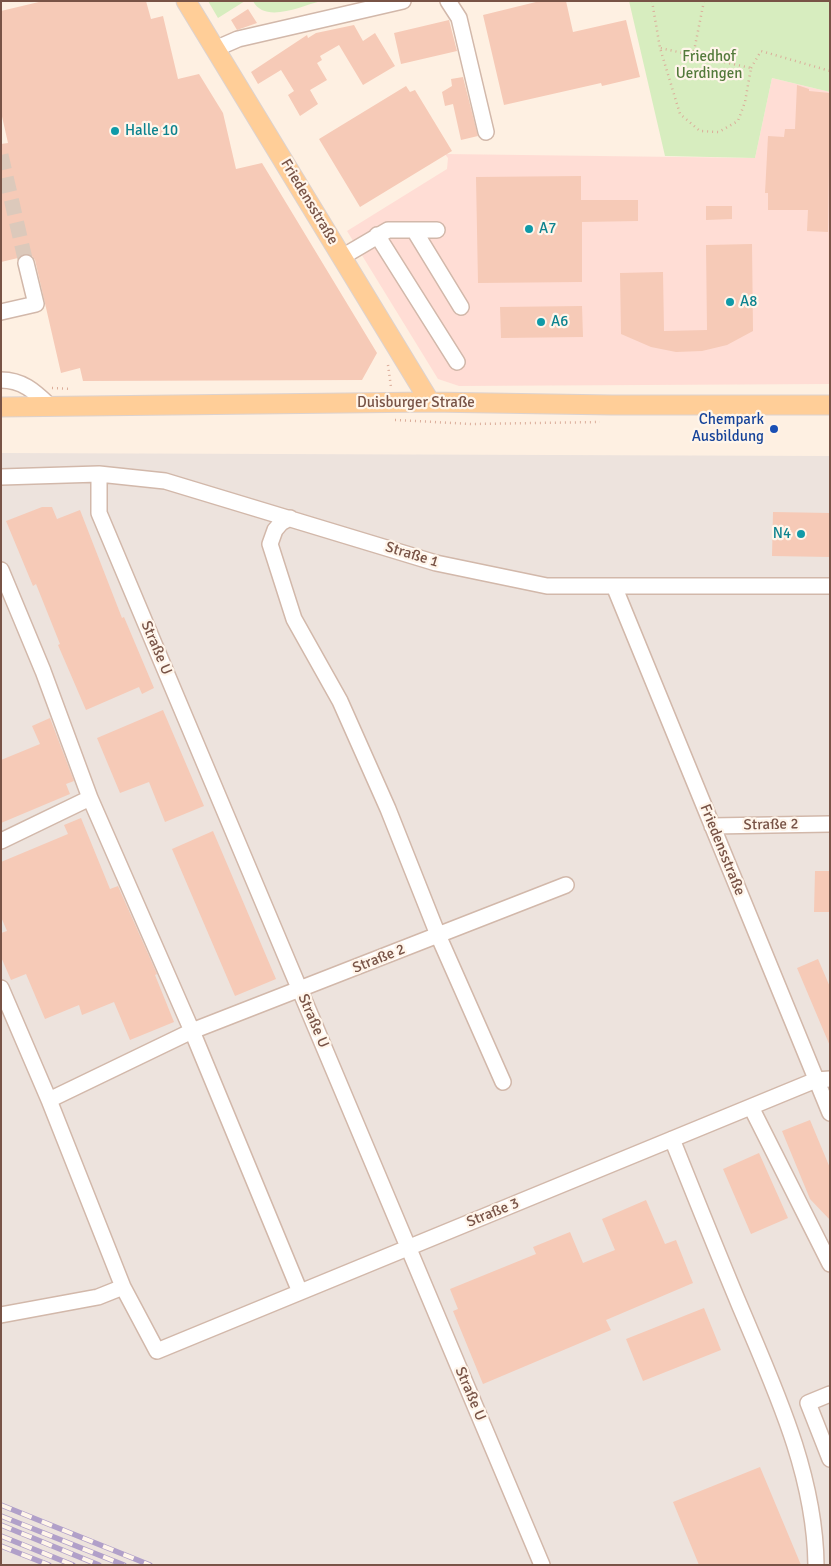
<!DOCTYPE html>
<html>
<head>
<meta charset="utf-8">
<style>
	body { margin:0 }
	#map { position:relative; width:831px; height:1566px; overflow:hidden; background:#fef0e2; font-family:Signika,sans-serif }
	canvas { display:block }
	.frame { position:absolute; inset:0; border:2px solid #785346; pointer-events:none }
</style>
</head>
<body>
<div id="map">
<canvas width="831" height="1566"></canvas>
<div class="frame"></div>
</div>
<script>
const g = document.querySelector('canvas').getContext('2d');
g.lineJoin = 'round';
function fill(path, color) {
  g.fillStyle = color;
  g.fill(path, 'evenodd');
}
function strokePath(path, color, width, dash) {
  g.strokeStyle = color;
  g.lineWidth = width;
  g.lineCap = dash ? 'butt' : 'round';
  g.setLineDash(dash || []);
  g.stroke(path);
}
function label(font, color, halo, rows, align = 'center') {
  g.font = font + ' Signika,sans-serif';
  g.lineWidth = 4.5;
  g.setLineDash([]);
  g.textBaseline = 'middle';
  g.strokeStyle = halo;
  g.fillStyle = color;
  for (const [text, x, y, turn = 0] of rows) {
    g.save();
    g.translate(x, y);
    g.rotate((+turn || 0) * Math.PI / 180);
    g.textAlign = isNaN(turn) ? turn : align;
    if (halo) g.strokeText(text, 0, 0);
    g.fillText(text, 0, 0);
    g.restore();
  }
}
fill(new Path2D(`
	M772,78L830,92V384L459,386L438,379L347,231L447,169L448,158L445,154L755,158Z`), '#ffddd5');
fill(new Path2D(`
	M1,453L830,456V1565H1Z`), '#ede3dd');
fill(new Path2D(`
	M208,1H245L218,18Z
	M253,1H321C301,6 265,24 253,1Z
	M629,1H830V92L772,78L755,158L665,156Z`), '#d7edbf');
fill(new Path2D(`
	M43,1H146L151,19L163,16L178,79L199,74L223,113L236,169L262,163L377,353L362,380L83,381L80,368L61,373L35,260L32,256L24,254L18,258L1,262V144L8,143L1,112V11Z
	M540,1H566L573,32L626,20L640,77L602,86L601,83L504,105L483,15Z
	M248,9L257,23L237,30L231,20Z
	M449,20L457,51L401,64L394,33Z
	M354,25L363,41L375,33L395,66L363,85L339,45L320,56L322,60L317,63L327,80L310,90L318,104L300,116L288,95L294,91L281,70L258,84L251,72L307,35L308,38L316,33Z
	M463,77L478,136L461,140L453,104L445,106L442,92L452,86L451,79Z
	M797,85L809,89V91L830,93L828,232L807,231L808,210H768V193H765L768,136L784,137L785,129H795Z
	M406,86L410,92L415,90L452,151L360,207L319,139Z
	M581,176V200H638V221L582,222V282L478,283L476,177Z
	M706,206H732V219L706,220Z
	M752,244L753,331L727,345L702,351L676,352L651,347L621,334L620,273L663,272L664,331L707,330L706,245Z
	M582,306L583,337L501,338L500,307Z
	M42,507H52L57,519L80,510L122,618L124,617L154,688L142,694L139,687L86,710L58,645L60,644L36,584L33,586L6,521Z
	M773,512L830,513V557L772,556Z
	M163,710L204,806L165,822L149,782L120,793L97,738Z
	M50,718L74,781L66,784L70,794L1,823V760L40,744L32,726Z
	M81,818L110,889L118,886L157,974L155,975L174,1022L130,1040L114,1002L82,1015L79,1005L45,1019L26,974L11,980L1,957V933L7,931L1,917V862L68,834L64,825Z
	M213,831L276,979L235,996L172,849Z
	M815,871H830V912H814Z
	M818,959L830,987V1046L797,968Z
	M810,1120L830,1168V1220L810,1199L782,1131Z
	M759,1153L788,1218L751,1234L723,1169Z
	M646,1200L665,1244L676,1240L693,1283L606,1320L611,1330L483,1384L453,1311L458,1309L450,1289L536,1254L533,1247L570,1232L583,1263L615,1250L602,1219Z
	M704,1308L721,1350L643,1381L626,1339Z
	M760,1467L801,1565H699L673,1502Z`), '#f6cab7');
strokePath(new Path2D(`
	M1,155L26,263`), '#dcc9bb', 15, [15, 8]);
const minor = new Path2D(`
	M448,1L459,18L486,132
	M215,49L238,39L403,1
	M414,230L461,307
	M377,235L457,362
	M342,257L388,230H437
	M1,312L36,304L26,263
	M1,380C23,380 35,392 50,406
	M99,474V513L542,1565
	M1,477L99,474L165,481L436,563L547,586H830
	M290,518L281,523L275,530L270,544L294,619L340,701L388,809L438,935L503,1082
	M1,570L43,671L90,798
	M614,586L830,1113
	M712,826L830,824
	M1,841L90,798L192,1031L49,1100
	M1,988L49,1100L123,1287L157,1351L816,1080L830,1079
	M751,1107L830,1264
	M672,1139C694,1194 716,1249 739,1304C774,1387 815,1473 816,1565
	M300,1292L192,1031L566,885
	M1,1315L98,1297L123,1287
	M830,1394L808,1403L830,1459`);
const major = new Path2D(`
	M186,1L430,402
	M1,407L430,402L612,405H830`);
strokePath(minor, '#d2b8aa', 18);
strokePath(major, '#dcd2cf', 21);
strokePath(new Path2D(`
	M652,1L660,48L680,114L700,131L719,132L738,121L745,102L751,68L660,48
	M693,56L704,1
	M751,68L761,51L830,71
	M388,365L391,387
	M52,388L72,389
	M395,420L472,424L600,422`), '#dbad9a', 2.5, [1, 4]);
strokePath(minor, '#fff', 15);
strokePath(major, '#ffce98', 19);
const rail = new Path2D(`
	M1,1505L150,1565
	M1,1516L124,1565
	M1,1525L99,1565
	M1,1536L73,1565
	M1,1546L49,1565`);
strokePath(rail, '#b1a0c9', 5.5);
strokePath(rail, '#fff5ea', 4, [11]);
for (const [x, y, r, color] of [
	[115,131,5,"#0f9aa8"],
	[529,229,5,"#0f9aa8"],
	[730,302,5,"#0f9aa8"],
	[541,322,5,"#0f9aa8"],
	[774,429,5,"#1a4fb4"],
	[801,534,5,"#0f9aa8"]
]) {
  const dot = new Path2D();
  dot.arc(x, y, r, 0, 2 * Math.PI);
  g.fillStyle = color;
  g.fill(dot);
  strokePath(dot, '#fff5ea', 2);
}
label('15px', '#537a3b', '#fff5ea', [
	["Friedhof",709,57],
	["Uerdingen",709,74]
]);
label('15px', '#0d838f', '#fff5ea', [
	["Halle 10",125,131],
	["A7",539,229],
	["A8",740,302],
	["A6",551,322],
	["N4",791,534,"right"]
], 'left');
label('15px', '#785346', '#fff5ea', [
	["Friedensstraße",309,202,59],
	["Duisburger Straße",416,403],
	["Straße 1",412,555,17],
	["Straße U",156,648,67],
	["Straße 2",771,825,-1],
	["Friedensstraße",722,850,68],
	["Straße 2",379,959,-22],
	["Straße U",313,1021,67],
	["Straße 3",493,1213,-22],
	["Straße U",470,1394,67]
]);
label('15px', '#164399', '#fff5ea', [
	["Chempark",764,420],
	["Ausbildung",764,437]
], 'right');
</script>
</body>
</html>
